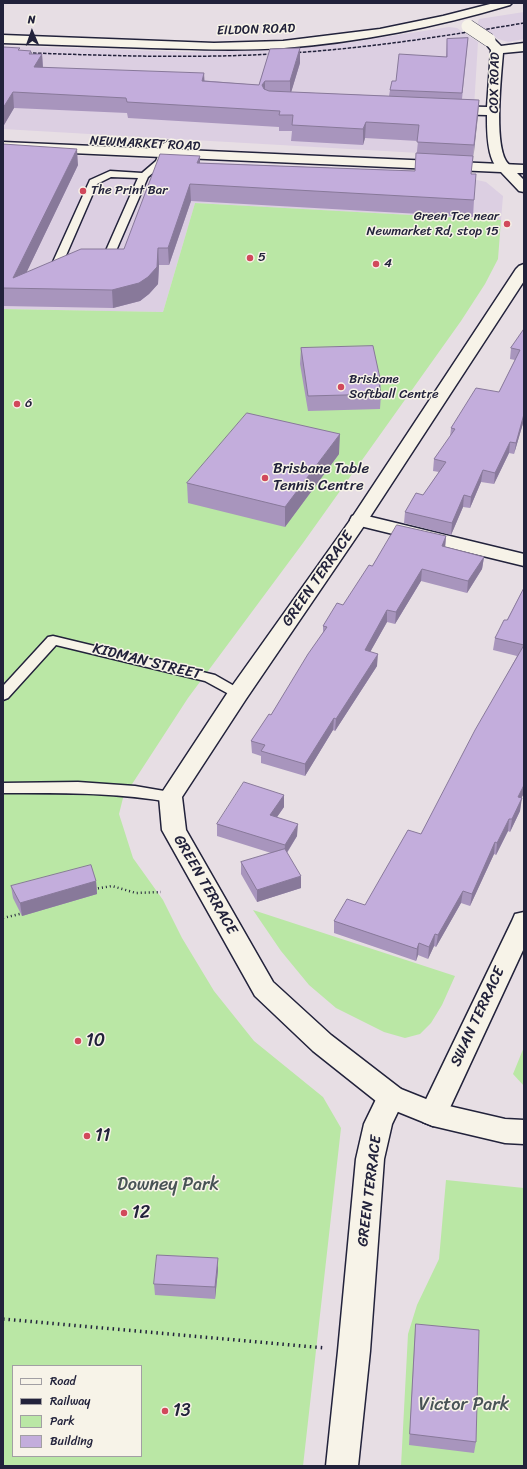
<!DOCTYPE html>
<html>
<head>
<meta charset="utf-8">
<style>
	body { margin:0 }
	#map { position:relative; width:527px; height:1469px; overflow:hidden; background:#e7dee4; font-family:Sriracha,sans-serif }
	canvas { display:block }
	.frame { position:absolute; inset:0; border:4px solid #22223b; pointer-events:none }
	.legend { position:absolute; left:12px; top:1365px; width:130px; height:92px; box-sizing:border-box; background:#f7f3e8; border:1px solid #a29fa3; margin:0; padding:5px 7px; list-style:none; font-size:12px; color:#22223b }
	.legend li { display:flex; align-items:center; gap:8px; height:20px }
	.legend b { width:20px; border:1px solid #a29fa3 }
	.north { position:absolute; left:12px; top:12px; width:40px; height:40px; -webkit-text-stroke:3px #f7f3e8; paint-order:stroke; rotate:358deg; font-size:11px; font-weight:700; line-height:16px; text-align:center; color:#22223b }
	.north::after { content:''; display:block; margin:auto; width:14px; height:18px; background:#22223b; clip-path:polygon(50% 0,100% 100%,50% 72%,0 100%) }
</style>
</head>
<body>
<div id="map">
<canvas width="527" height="1469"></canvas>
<div class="frame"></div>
<ul class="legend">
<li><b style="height:5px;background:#f7f3e8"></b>Road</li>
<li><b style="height:5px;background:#22223b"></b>Railway</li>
<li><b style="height:11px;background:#bae7a5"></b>Park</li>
<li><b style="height:11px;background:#c3addc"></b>Building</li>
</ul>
<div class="north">N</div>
</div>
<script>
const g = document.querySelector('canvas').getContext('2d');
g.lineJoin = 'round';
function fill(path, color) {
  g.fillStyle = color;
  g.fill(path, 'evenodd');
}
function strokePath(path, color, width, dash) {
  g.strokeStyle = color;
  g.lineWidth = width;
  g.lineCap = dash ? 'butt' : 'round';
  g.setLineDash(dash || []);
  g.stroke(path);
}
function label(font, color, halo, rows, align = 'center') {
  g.font = font + ' Sriracha,sans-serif';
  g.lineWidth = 3;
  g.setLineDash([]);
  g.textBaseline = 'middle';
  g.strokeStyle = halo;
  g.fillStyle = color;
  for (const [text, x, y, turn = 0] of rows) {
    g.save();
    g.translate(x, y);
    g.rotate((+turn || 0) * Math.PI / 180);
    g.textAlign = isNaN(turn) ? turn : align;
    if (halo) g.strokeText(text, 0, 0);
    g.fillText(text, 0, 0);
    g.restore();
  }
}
fill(new Path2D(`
	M524,12V39L508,42L498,39L477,25L479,19Z
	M449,27L457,28L478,42L471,156L3,129V46L189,52L265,50L346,43Z
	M3,152L450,174L486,182L503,196L501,220L195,203L163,312L3,309Z`), '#dccfe2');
fill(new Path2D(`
	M195,203L501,220L498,259L485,284L461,321L303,543L188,698L123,798L119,814L133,858L163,900L182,938L214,991L254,1041L323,1097L341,1128L303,1466H3V309L163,312ZM13,1366H141V1456H13Z
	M253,910L455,976L442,1005L431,1023L420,1034L405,1038L384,1032L336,1008L309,985L281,951Z
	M524,1047V1086L513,1074Z
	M446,1180L524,1188V1466H401L408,1334L417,1305L439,1259Z`), '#bae7a5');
const lane = new Path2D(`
	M168,141L173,144L163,164L148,177L112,260L97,262L92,259L93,257L104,255L138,178L111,177L97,184L64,260H71L76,263L71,266H53L52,264L90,180L110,171L142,173L156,161L163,144Z
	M53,636L215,675L243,691L245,694L243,697L238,699L205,681L56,645L8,698L3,700V686L48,637Z
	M78,782L135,786L170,792L176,793L178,797L176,801L170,802C112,792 61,793 3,793V783Z`);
const street = new Path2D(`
	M494,3H512L510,5C436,27 361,42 284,48C240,51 196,49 151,48C102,46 52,45 3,43V35L214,43L283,41L380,29L443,16Z
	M489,36L493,38L501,46L524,43V51L503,53C501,77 494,141 506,161C507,163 510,165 512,168L510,171C486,177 487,129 487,115L449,114L444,113L443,110L444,107L449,106L487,107L491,50L483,40L485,38Z
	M359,514L524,554V566L352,524L350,520L352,516Z
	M524,912V948L447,1114L443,1122L433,1126L423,1122L419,1114L512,921L515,914Z
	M391,1086L401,1089L405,1097L392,1124L384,1159L370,1351L358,1466H326L338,1351L356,1159L364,1124L381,1089Z`);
const secondary = new Path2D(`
	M3,142L524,165V173H517L524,180V192L519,191L501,172L3,150Z
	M524,264V281L368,520L246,699L182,797L186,830L273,982L331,1035L401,1089L436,1103L505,1119L524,1120V1144L505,1143L433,1126L381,1105L313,1051L255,996L162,830L159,797L230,689L351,519L516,269L519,266Z`);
strokePath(lane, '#22223b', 3);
strokePath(street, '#22223b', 3);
strokePath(secondary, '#22223b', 3);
strokePath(new Path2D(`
	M94,889L112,886L136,893L161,892
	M3,918L24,913`), '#22223b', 2.5, [1, 3]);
strokePath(new Path2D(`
	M3,1319L325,1348`), '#22223b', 3.5, [1.5, 4]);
fill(lane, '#f7f3e8');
fill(street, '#f7f3e8');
fill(secondary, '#f7f3e8');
strokePath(new Path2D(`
	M3,52C93,55 182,59 272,54C357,50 440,37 524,23`), '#22223b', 1.5, [3.5, 1.5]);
const streetBridge = new Path2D(`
	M468,26L489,40`);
strokePath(streetBridge, '#22223b', 14, []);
strokePath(streetBridge, '#f7f3e8', 13);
fill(new Path2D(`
	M468,38L462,99L479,100L471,174L474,200L473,217L191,201L169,265H159L158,284L149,294L140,301L113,308L3,306V144L78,165L26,273L124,249L200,163L415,171L418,141L365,138L363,145L291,141L292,131H279V127L128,118L127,113L14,108L4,125H3V47L20,50L31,51V54H42L43,67L259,85L270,49L300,63L291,92L389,96L390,90L396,81L446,57L447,39Z
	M524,329V420L514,454L509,453L494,484L481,482L470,508L463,507L451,535L404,523L405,512L423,495L439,472L433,471L434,459L450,437L451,428L499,392L515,360L510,359L511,348Z
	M301,348L381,383L380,390L381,394L380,409L308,411L300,364Z
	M339,454L285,527L188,503L187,483Z
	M446,536L445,547L484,557L482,569L467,593L421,581L395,624L387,622L370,652L377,666L335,731L333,730L305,776L261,763V756L252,753L251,741L271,715L323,633V626L343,605L372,566Z
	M524,588V793L521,798L520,811L510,832L508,831L496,855L494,854L470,906L461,903L436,947L434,946L428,959L418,955L416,961L334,933V921L365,905L421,834L517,656L493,650L495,638L507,620Z
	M284,795V807L277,817L297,836L287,853L301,888L257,902L241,874V862L271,853L217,836V824Z
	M96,881L97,894L22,916L13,898L11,886Z
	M218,1270L215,1299L155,1295L154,1284Z
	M416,1324L476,1442L474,1453L409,1445L415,1335Z`), '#a895bd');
fill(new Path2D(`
	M300,48V63L290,96V81Z
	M42,54L43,70L34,67Z
	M204,73L205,89L202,81Z
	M265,81V97L262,85Z
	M13,92L14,108L4,125L3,108Z
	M479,100L478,116L473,161L474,145Z
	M366,122L365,138L363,145V129Z
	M77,149L78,165L19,288L13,278Z
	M200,156V173L197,163Z
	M190,184L191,201L169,265L168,248Z
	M158,248L159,265L158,284L149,294L140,301L113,308L112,290Z
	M524,414V420L514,454L516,443Z
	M340,434L339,454L285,527V507Z
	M510,442L509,453L494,484L495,473Z
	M483,470L481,482L470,508L471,497Z
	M464,495L463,507L451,535L452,523Z
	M446,536L445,548L442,546Z
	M484,557L482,569L467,593L468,581Z
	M422,569L421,581L395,624L396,612Z
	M387,610V622L364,663L365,650Z
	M378,654L377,666L335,731L336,719Z
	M334,718L333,730L305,776V764Z
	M524,785V793L516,809L518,797Z
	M284,795V807L270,827V815Z
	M522,798L520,811L510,832L512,819Z
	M509,819L508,831L496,855L497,843Z
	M298,824L297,836L284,857L285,845Z
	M495,842L494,854L470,906L472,894Z
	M301,876V888L257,902V890Z
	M96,881L97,894L22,916L20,903Z
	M463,891L461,903L436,947L438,935Z
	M435,934L434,946L428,959L429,947Z
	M419,943L418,955L416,961L417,949Z
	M218,1258V1270L215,1299V1287Z`), '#88799a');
const building = new Path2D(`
	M468,38L462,93L390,90L392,81H396L399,54L447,57V39Z
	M3,47L20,48L18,50L31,51L29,54H42L34,67L204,73L202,81L259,85L270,49L300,48L290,81H265L262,85L264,89L269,91L479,100L474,145L417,142L419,125L366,122L363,129L292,125L293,115H279L280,111L127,102L126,98L13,92L3,108Z
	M3,144L77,149L13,278L81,249H124L160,154L200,156L197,163L415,171L416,153L473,156L471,174H476L474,200L190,184L168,248H158L157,267L148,277L139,283L112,290L3,288Z
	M524,329V414L516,443L510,442L495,473L483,470L471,497L464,495L452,523L405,512L416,493L423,495L446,462L434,459L455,429L451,428L476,388L499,392L520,350L511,348Z
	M373,346L381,383H379L381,394L308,396L301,348Z
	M247,413L340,434L285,507L187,483Z
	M397,525L446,536L442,546L484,557L468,581L422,569L396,612L387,610L365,650L378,654L336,719L334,718L305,764L261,751L265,745L251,741L269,714L271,715L308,654L327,627L323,626L337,603L343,605L369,565L372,566Z
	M524,588V785L518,797L522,798L512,819H509L497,843L495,842L472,894L463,891L438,935L435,934L429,947L419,943L417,949L334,921L347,899L365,905L408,830L421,834L475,730L524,645L495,638L504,620H507Z
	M244,782L284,795L270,815L298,824L285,845L217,824Z
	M285,849L301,876L257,890L241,862Z
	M91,865L96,881L20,903L11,886Z
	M157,1255L218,1258L215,1287L154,1284Z
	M416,1324L479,1330L476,1442L410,1434Z`);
fill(building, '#c3addc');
strokePath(building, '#88799a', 1);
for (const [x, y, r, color] of [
	[83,191,4,"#d1495b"],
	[507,224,4,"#d1495b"],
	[250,258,4,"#d1495b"],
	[376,264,4,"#d1495b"],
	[341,387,4,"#d1495b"],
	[17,404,4,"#d1495b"],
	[265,478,4,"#d1495b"],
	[78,1041,4,"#d1495b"],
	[87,1136,4,"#d1495b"],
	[124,1213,4,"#d1495b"],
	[165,1411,4,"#d1495b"]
]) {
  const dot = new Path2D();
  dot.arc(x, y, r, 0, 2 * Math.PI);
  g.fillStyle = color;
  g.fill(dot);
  strokePath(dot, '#f7f3e8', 1.5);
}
label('13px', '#22223b', '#f7f3e8', [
	["EILDON ROAD",256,30,-2],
	["COX ROAD",495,83,-89],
	["NEWMARKET ROAD",145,144,3]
]);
label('13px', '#22223b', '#f7f3e8', [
	["The Print Bar",91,191],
	["Green Tce near",499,217,"right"],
	["Newmarket Rd, stop 15",499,232,"right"],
	["5",258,258],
	["4",384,264],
	["Brisbane",349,380],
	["Softball Centre",349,395],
	["6",25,404]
], 'left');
label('15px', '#22223b', '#f7f3e8', [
	["Brisbane Table",273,469],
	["Tennis Centre",273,486]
], 'left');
label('15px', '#22223b', '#f7f3e8', [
	["GREEN TERRACE",318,579,-55],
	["KIDMAN STREET",147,662,14],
	["GREEN TERRACE",205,885,60],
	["SWAN TERRACE",478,1017,-65],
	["GREEN TERRACE",370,1191,-83]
]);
label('18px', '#22223b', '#f7f3e8', [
	["10",86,1041],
	["11",95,1136],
	["12",132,1213],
	["13",173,1411]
], 'left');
label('18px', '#485356', '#f7f3e8', [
	["Downey Park",168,1185],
	["Victor Park",464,1405]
]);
</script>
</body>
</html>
